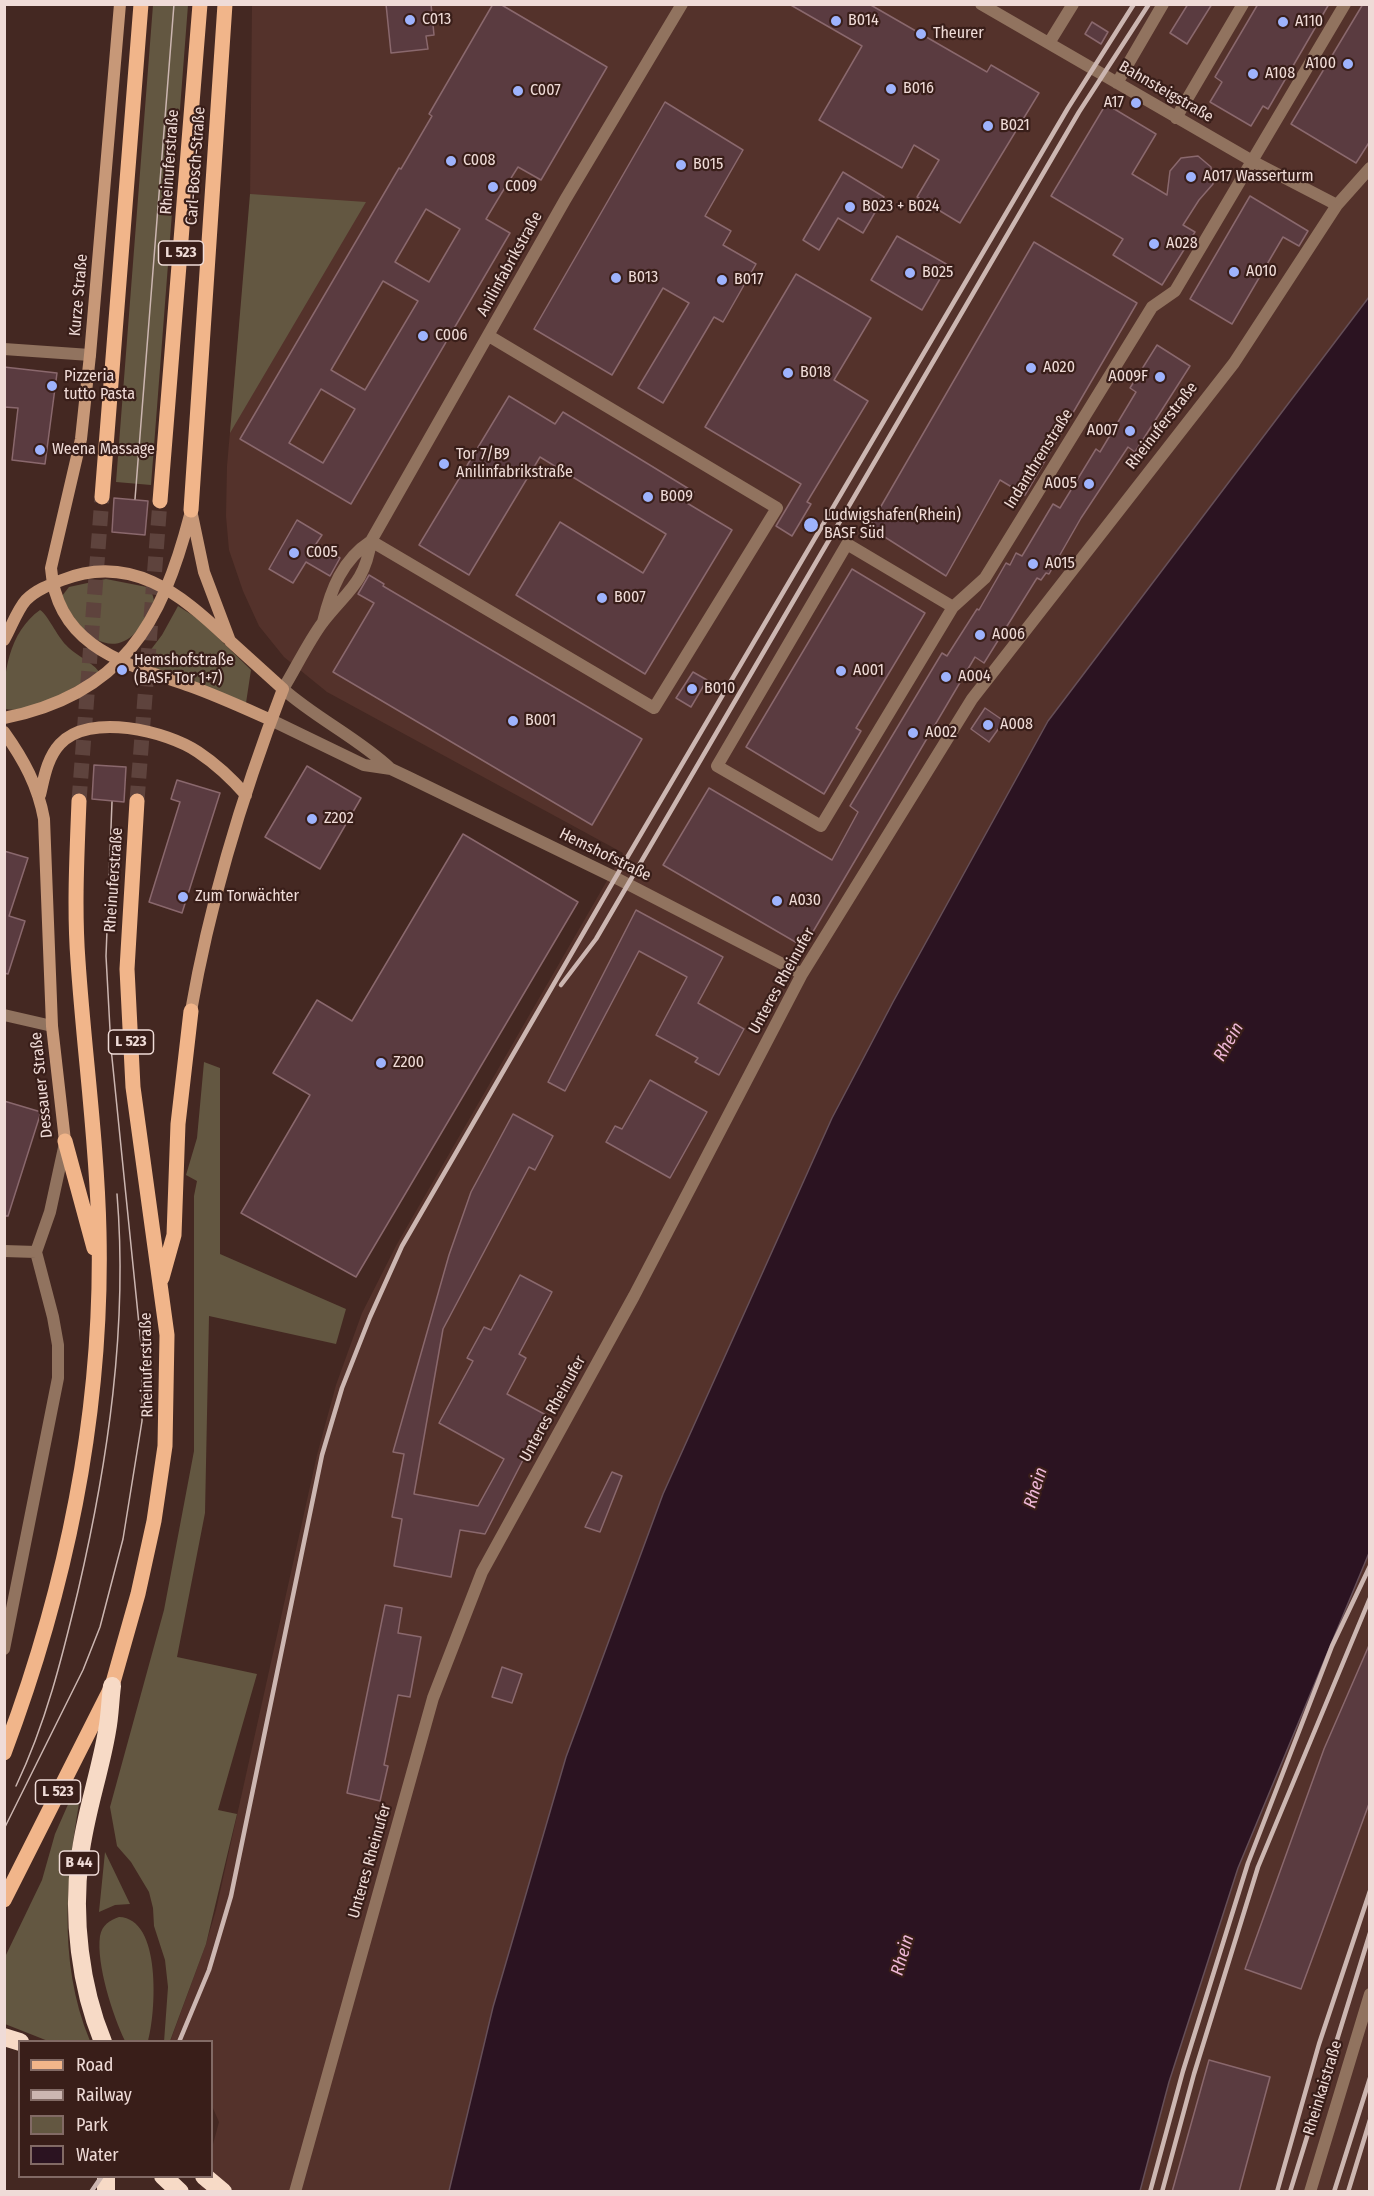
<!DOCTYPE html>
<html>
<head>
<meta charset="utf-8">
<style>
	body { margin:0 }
	#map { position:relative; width:1374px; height:2196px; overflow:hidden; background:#442822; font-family:"Fira Sans Condensed",sans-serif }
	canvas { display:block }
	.frame { position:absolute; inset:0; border:6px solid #efdbd7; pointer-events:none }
	.legend { position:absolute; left:18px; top:2040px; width:195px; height:138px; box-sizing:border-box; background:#391e19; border:2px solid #826a65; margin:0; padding:8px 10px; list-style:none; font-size:18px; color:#efdbd7 }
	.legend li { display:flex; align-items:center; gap:12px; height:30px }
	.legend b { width:30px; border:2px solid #826a65 }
</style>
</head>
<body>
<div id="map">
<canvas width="1374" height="2196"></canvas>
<div class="frame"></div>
<ul class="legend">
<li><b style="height:8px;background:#f1b58a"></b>Road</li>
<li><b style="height:8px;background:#ccb6b1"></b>Railway</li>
<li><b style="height:16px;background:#635741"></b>Park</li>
<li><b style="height:16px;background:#2b1321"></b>Water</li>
</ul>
</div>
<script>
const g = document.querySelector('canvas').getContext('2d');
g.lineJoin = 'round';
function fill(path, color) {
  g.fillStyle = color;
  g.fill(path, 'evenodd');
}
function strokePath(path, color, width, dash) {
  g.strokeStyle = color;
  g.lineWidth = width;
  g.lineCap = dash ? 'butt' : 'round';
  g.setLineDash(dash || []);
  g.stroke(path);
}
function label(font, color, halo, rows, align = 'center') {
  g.font = font + ' "Fira Sans Condensed",sans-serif';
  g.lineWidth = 4.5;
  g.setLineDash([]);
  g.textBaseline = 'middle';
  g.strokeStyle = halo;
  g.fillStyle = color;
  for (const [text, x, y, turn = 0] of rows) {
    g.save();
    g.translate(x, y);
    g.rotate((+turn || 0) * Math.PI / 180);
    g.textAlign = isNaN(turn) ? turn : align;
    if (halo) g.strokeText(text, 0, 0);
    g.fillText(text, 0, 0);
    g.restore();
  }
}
fill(new Path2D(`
	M252,5H1369V297L1048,721L893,1002L832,1118L663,1494L566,1757L493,2007L449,2191H199L203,2177L212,2176V2148L219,2122L212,2106V2042H170L206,1944L216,1910L317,1455L336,1385L362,1313L397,1244L623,853L327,692L284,657L259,626L243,591L229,550L226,516L227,466L250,203Z
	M1369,1553V2191L1140,2192L1169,2082L1238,1868Z`), '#54322b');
fill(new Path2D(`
	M153,5H188L151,485L116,482Z
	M250,194L366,202L230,433Z
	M106,579L147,587C152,592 154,596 154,604C148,612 143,624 136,632C106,664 74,624 62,596L69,587Z
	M178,606L200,620L251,670L246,703L143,664V660L162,635Z
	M40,610C48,615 57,636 66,645C74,654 95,664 99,672C77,686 31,715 5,709C2,675 9,632 40,610Z
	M204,1062L220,1068V1254L346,1309L336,1344L209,1316L205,1513L177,1657L257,1674L218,1810L237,1814L206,1944L170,2041L164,2042L168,1987L165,1960L154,1926L153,1908L149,1892L131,1862L117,1846L110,1807L164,1610L194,1451V1196L197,1181L186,1175L197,1138Z
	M77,1784L82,1786C67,1871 56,1959 90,2041H48L5,2024V1957L42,1880L55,1834Z
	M105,1852L130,1904L115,1905L99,1912Z
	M119,1917C162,1918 156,2013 148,2041H125C113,2016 96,1964 100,1936C102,1925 110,1920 119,1917Z`), '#635741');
const water = new Path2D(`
	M1369,297V1553L1238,1868L1169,2082L1140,2191H449L493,2007L566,1757L663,1494L832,1118L893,1002L1048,721Z`);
fill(water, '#2b1321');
strokePath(water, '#664f58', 1.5);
const building = new Path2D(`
	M386,4H431L434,35L426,36L428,49L391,53Z
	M493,4H500L607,67L541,180L518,167L501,194L486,219L510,233L351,504L240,439L399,168L401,169L432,116L429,114ZM426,209L460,229L429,282L395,262ZM383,281L418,301L365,390L331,370ZM321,389L355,409L323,463L289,443Z
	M789,4H869L987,72L991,65L1039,93L960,223L917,197L939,160L914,145L902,168L819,120L862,46Z
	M1188,4H1212L1187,44L1170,33Z
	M1258,4H1329L1268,109L1263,106L1251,126L1210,102L1222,82L1215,77Z
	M1363,4H1370V141L1356,163L1291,124Z
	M1092,22L1108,32L1101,44L1085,34Z
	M665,102L743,150L705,216L731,231L723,245L756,264L723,322L714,317L663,403L638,388L689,303L663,288L612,375L534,329Z
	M1106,104L1156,134L1132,174L1167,195L1170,171L1181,158L1198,156L1211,167L1213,184L1199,200L1183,225L1195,232L1162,285L1113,255L1123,239L1051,196Z
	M843,172L884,197L863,233L838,218L819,250L803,240Z
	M1250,196L1308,231L1299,246L1283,237L1232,324L1190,299Z
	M897,236L948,265L922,310L871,280Z
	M1034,242L1137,303L1025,495L1000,480L946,576L869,527Z
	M796,274L871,318L834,380L868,401L807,502L811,504L792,536L776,526L801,484L705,427Z
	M1157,345L1190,366L1135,452L1128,447L1081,518L1049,574L1046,573L1041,580L1037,578L984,663L975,657L804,947L663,865L709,788L832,860L858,812L850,806L942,653L947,656L977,609L979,610L1006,563L1010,565L1016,553L1022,556L1053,504L1060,508L1096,449L1100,452L1136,392L1130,388Z
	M4,367L57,373L45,464L12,460L18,408L4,407Z
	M509,396L555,424L563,412L694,492L687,503L732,530L645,674L516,595L560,522L643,573L666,534L540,457L469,575L419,545Z
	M114,498L148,501L145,535L112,532Z
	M297,520L322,535L316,544L340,558L330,576L306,562L293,583L269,569Z
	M852,569L925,613L856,728L861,731L824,794L746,747Z
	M369,575L384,584L383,586L642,739L592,825L333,672L374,603L358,594Z
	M693,672L707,680L691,707L676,698Z
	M985,708L1004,721L989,742L971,729Z
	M94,765L126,767L124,802L92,799Z
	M307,766L361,798L320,869L265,837Z
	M177,780L220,793L182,913L149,902L180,802L171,799Z
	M463,834L578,902L356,1277L241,1213L310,1095L273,1073L317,1000L352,1021Z
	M4,851L28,858L9,916L25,921L8,974L4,973Z
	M636,910L723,957L698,1003L744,1029L719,1075L695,1062L698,1058L656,1035L687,977L639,951L565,1091L548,1082Z
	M650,1080L707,1112L670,1178L606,1142L615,1126L622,1129Z
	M4,1101L41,1112L8,1216H4Z
	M513,1114L553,1136L535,1170L529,1167L443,1329L414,1494L478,1506L504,1459L439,1423L473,1361L467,1358L484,1327L491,1330L520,1275L552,1292L519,1354L526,1358L507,1394L546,1415L485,1534L460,1530L451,1577L394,1566L402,1519L392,1517L404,1454L393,1452L449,1255L471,1192Z
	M612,1472L622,1476L600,1532L585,1527Z
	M385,1605L402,1608L398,1633L421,1637L410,1697L398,1695L384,1765L388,1766L380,1801L347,1793Z
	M1370,1643V1801L1301,1989L1245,1969L1324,1749Z
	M502,1667L522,1674L512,1703L492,1697Z
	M1209,2060L1270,2077L1239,2192H1172Z`);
fill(building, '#5a3b40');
strokePath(building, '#8a686d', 1.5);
strokePath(new Path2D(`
	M79,801L102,497
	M137,801L160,501`), '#5e433d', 15, [15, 8]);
strokePath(new Path2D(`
	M981,4L1254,162L1337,205
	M1049,43L1073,4
	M1117,83L1163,4
	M1176,118L1243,4
	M4,349L90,355
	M371,541L654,708L777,508L489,336
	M953,607L847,544L717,766L821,826L953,607L985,578L1152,307L1175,291L1345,4
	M323,622C331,589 342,560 371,541
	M271,720L364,765L391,769L408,777L616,878L802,974
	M391,769C358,738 317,719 283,689C296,668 308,642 323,622C347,591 365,583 371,541L565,200L682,4
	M4,1015L52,1026
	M4,1251L36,1252
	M4,1649L58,1378V1345L53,1317L36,1252L50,1212L65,1143
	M295,2192L433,1698L482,1572L634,1296L802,974L972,699L1234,363L1337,205L1370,168
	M1310,2192L1370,1994`), '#91735f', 12);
strokePath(new Path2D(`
	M120,4L90,355L81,439L51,568C57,648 127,664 190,686C218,696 244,708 271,720
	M4,640C11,628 17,610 26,600C36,590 49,585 62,580C130,553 180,593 227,638
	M4,718C122,695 162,623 190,515
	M4,732C24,760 38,786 44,819L52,1026L65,1141
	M40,795C44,778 47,758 60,744C89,712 167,731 198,752C216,764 232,779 246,795
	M191,1011C210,901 243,793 283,689L230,641L204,572L191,510`), '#c79878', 12);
strokePath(new Path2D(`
	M102,497L141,4
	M160,501L200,4
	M191,510L225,4
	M65,1141L94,1248
	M162,1278L174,1235L178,1124L191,1011
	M4,1753C67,1586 103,1410 99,1232C97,1141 84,1051 78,961C74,908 77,854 79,801
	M4,1900L112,1686L138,1594L154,1521L165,1446L167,1335L133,1087L127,969L137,801`), '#f1b58a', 15);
strokePath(new Path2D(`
	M4,2037L20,2042
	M103,2042C80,1986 72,1917 80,1857C85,1814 100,1773 107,1731C110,1716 110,1701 112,1686
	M163,2176L180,2192
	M204,2176L223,2192
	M106,2192V2176`), '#f7dac6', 18);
strokePath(new Path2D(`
	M135,499L174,4
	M16,1786C46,1723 62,1658 78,1591C108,1462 128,1326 117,1194
	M4,1829L83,1670L100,1627L123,1539L142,1421V1354L111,1048L106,956L112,802`), '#ccb6b1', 1.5);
strokePath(new Path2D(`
	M561,985L596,939L1079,112L1149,4
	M179,2042L209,1970L231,1896L322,1455L342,1388L370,1317L402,1246L628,856L1068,108L1134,4
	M91,2192L102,2176
	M1150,2192L1183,2071L1248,1863L1332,1646L1370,1566
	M1162,2192L1194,2074L1258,1867L1370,1598
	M1277,2192L1319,2044L1370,1891
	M1290,2192L1370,1933
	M1334,2192L1370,2078
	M1348,2192L1370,2120`), '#ccb6b1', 4.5);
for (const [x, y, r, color] of [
	[410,20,6,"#9eb3fd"],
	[836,21,6,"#9eb3fd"],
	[1283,22,6,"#9eb3fd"],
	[921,34,6,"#9eb3fd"],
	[1348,64,6,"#9eb3fd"],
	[1253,74,6,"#9eb3fd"],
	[891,89,6,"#9eb3fd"],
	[518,91,6,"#9eb3fd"],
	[1136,103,6,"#9eb3fd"],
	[988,126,6,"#9eb3fd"],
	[451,161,6,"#9eb3fd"],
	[681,165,6,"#9eb3fd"],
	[1191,177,6,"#9eb3fd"],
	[493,187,6,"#9eb3fd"],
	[850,207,6,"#9eb3fd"],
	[1154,244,6,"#9eb3fd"],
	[1234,272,6,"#9eb3fd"],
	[910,273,6,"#9eb3fd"],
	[616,278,6,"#9eb3fd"],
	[722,280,6,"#9eb3fd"],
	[423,336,6,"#9eb3fd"],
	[1031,368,6,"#9eb3fd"],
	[788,373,6,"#9eb3fd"],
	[1160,377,6,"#9eb3fd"],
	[52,386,6,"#9eb3fd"],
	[1130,431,6,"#9eb3fd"],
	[40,450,6,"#9eb3fd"],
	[444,464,6,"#9eb3fd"],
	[1089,484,6,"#9eb3fd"],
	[648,497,6,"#9eb3fd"],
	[811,525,8,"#9eb3fd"],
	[294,553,6,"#9eb3fd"],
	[1033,564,6,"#9eb3fd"],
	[602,598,6,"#9eb3fd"],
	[980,635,6,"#9eb3fd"],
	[122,670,6,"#9eb3fd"],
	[841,671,6,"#9eb3fd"],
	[946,677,6,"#9eb3fd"],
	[692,689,6,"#9eb3fd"],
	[513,721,6,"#9eb3fd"],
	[988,725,6,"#9eb3fd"],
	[913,733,6,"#9eb3fd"],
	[312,819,6,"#9eb3fd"],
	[183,897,6,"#9eb3fd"],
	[777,901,6,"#9eb3fd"],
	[381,1063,6,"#9eb3fd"]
]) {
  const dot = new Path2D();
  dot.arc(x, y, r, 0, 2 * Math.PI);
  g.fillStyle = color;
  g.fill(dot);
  strokePath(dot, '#391e19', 2);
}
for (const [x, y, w] of [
	[181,253,45],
	[131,1042,45],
	[58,1792,45],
	[79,1863,39]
]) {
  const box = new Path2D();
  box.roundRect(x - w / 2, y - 12, w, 24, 4.5);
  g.fillStyle = '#391e19';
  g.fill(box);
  strokePath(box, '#efdbd7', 1.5);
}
label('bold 15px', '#efdbd7', null, [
	["L 523",181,253],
	["L 523",131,1042],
	["L 523",58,1792],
	["B 44",79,1863]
]);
label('16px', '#efdbd7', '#391e19', [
	["C013",422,20],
	["B014",848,21],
	["A110",1295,22],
	["Theurer",933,34],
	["A100",1336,64,"right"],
	["A108",1265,74],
	["B016",903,89],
	["C007",530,91],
	["A17",1124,103,"right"],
	["B021",1000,126],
	["C008",463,161],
	["B015",693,165],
	["A017 Wasserturm",1203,177],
	["C009",505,187],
	["B023 + B024",862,207],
	["A028",1166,244],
	["A010",1246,272],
	["B025",922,273],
	["B013",628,278],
	["B017",734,280],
	["C006",435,336],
	["A020",1043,368],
	["B018",800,373],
	["Pizzeria",64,377],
	["tutto Pasta",64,395],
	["A009F",1148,377,"right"],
	["A007",1118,431,"right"],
	["Weena Massage",52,450],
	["Tor 7/B9",456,455],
	["Anilinfabrikstraße",456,473],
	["A005",1077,484,"right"],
	["B009",660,497],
	["Ludwigshafen(Rhein)",824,516],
	["BASF Süd",824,534],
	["C005",306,553],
	["A015",1045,564],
	["B007",614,598],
	["A006",992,635],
	["Hemshofstraße",134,661],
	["(BASF Tor 1+7)",134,679],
	["A001",853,671],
	["A004",958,677],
	["B010",704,689],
	["B001",525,721],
	["A008",1000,725],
	["A002",925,733],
	["Z202",324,819],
	["Zum Torwächter",195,897],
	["A030",789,901],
	["Z200",393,1063]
], 'left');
label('16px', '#efdbd7', '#391e19', [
	["Bahnsteigstraße",1166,92,30],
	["Rheinuferstraße",170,162,-86],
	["Carl-Bosch-Straße",196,166,-86],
	["Anilinfabrikstraße",510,264,-61],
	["Kurze Straße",79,295,-85],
	["Rheinuferstraße",1162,426,-52],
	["Indanthrenstraße",1039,459,-58],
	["Hemshofstraße",605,855,26],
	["Rheinuferstraße",114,880,-86],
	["Unteres Rheinufer",782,981,-61],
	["Dessauer Straße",42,1085,-96],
	["Rheinuferstraße",147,1365,-91],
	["Unteres Rheinufer",553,1409,-61],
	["Unteres Rheinufer",370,1861,-74],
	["Rheinkaistraße",1323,2088,-73]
]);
label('italic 18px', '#eeb7d6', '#391e19', [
	["Rhein",1229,1042,-60],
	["Rhein",1036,1488,-73],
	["Rhein",903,1955,-74]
]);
</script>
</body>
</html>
